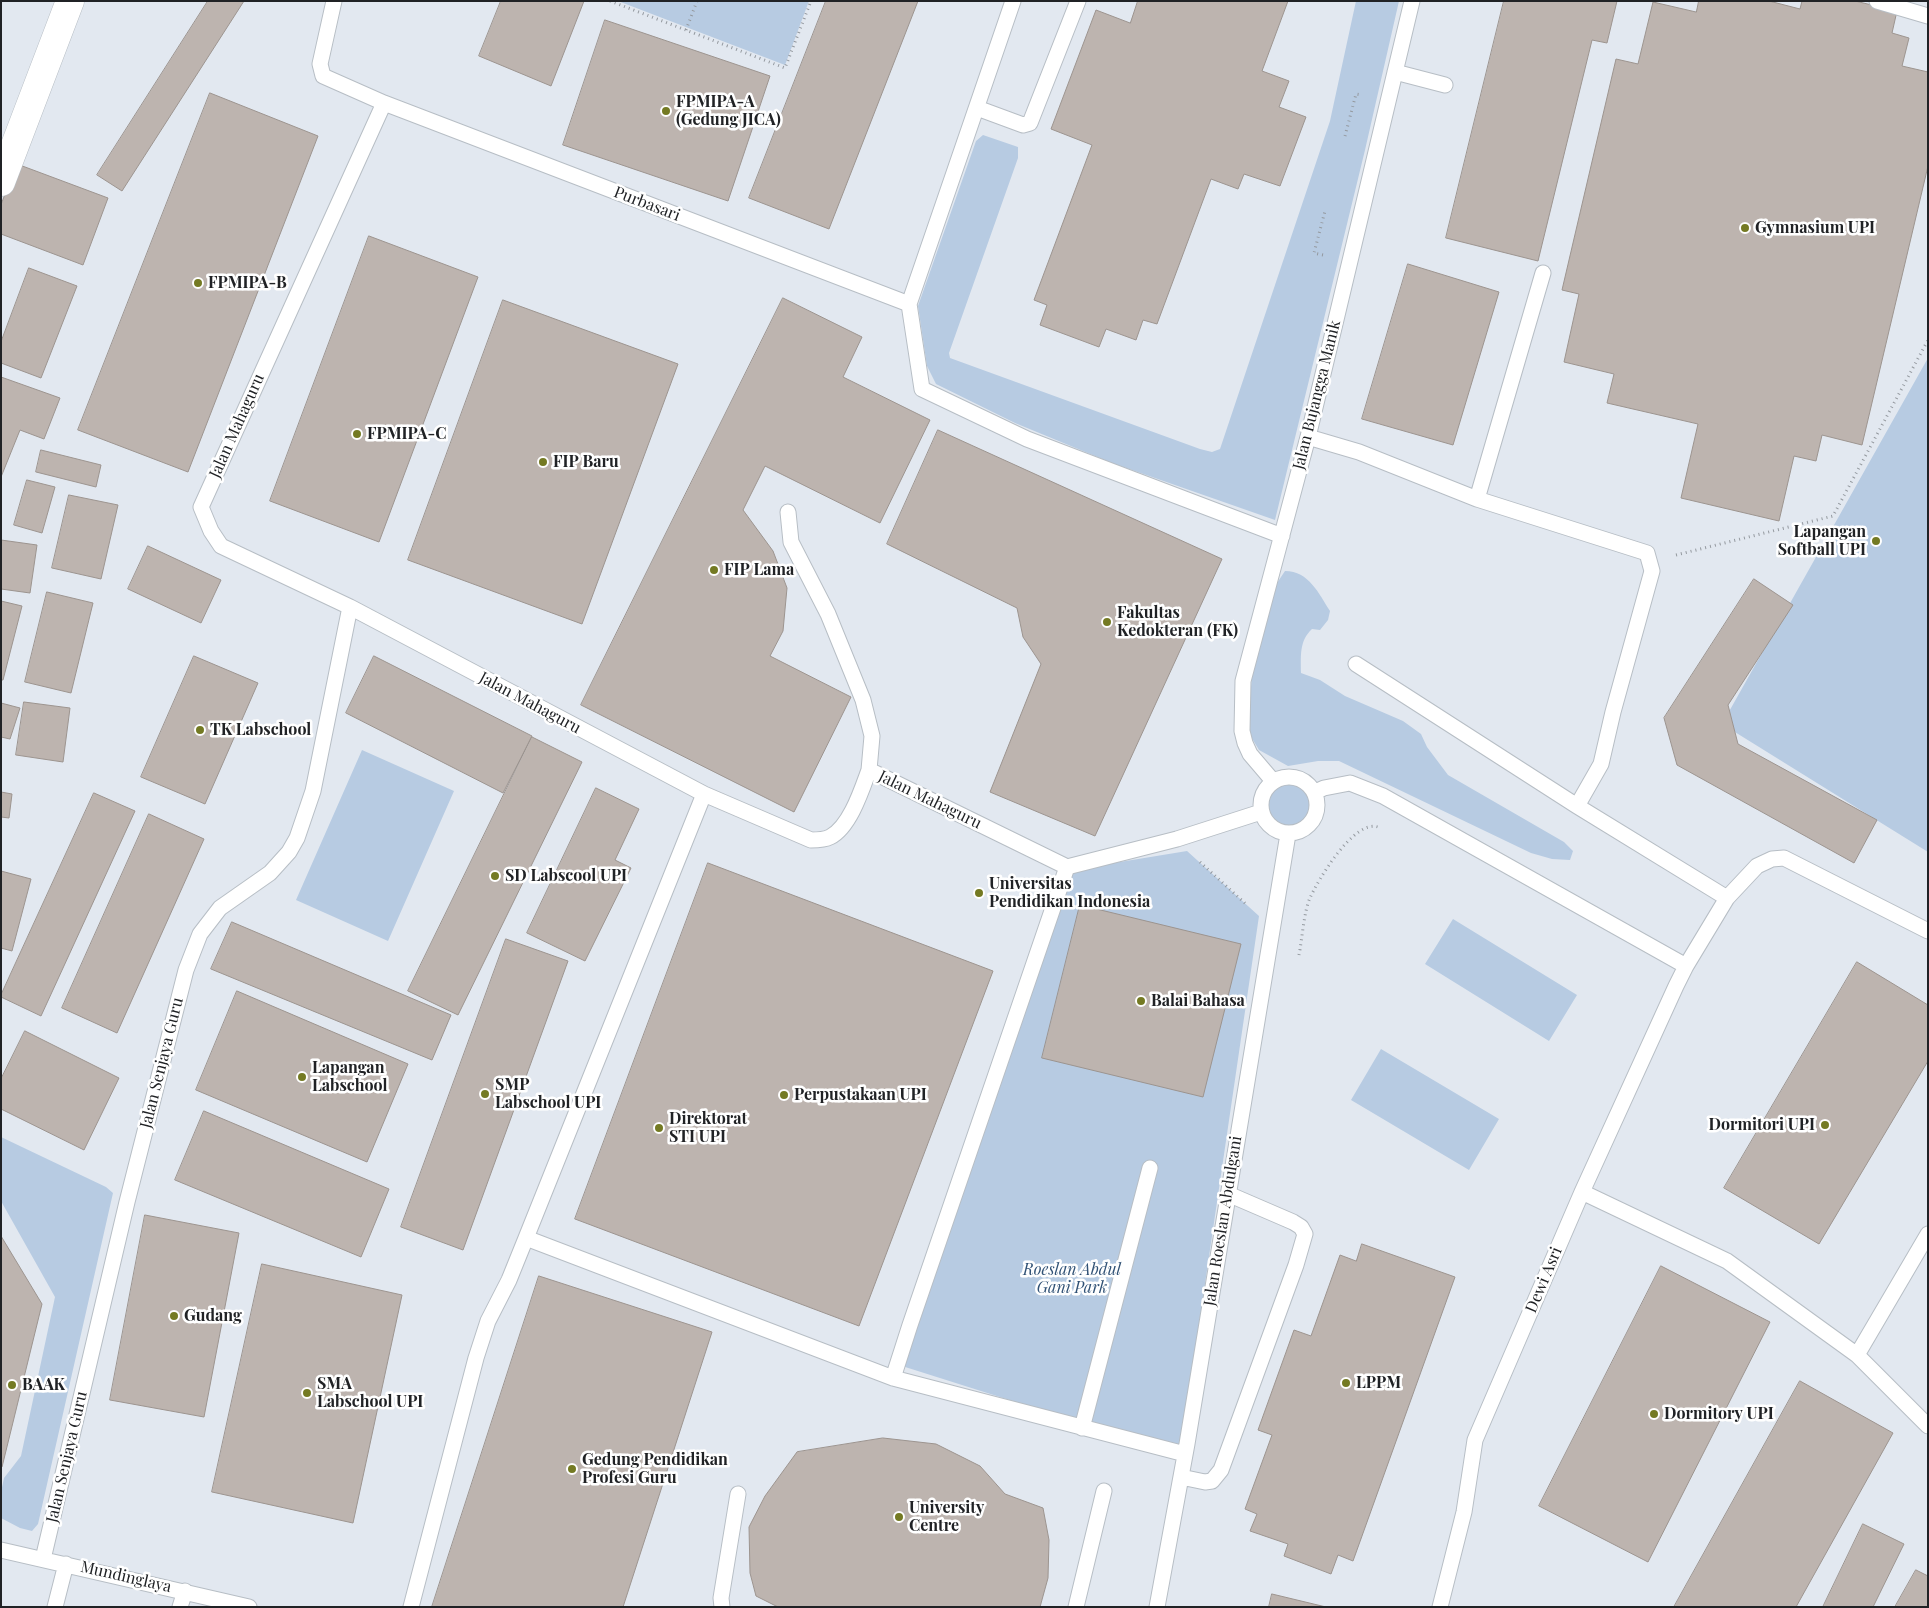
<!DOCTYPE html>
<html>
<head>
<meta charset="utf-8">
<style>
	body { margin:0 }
	#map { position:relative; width:1929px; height:1608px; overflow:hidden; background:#e2e8f0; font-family:"Playfair Display",serif }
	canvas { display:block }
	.frame { position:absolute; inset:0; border:2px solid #202225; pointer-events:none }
</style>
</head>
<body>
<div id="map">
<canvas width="1929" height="1608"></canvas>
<div class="frame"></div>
</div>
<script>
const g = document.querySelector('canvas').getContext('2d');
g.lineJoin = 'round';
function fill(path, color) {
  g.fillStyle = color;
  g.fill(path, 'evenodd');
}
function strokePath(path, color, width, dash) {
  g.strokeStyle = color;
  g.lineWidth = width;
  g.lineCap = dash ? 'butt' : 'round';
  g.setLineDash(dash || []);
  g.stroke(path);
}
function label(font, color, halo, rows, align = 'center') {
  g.font = font + ' "Playfair Display",serif';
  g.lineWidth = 5;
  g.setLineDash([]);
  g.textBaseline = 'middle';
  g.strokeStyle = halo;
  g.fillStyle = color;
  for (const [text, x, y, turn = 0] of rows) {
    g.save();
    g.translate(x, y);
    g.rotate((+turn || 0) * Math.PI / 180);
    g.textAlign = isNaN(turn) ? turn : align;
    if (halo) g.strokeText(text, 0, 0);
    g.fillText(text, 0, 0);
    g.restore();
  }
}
fill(new Path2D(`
	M618,1H809L785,65Z
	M1356,1H1399L1365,150L1275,520L1112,463L1015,423L936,384L927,366L918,306L976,141L983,135L1018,147V158L949,353L950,358L1200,449L1212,452L1220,449L1330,121Z
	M1928,358V852L1722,724Z
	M1285,571C1309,571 1319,594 1330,611L1328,620L1320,630L1312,629C1299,641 1301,656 1301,673L1320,680L1345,696L1403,721L1421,734L1427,747L1448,775L1564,842L1573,851L1570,860L1552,859L1531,853L1339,761H1318L1288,766L1259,750L1250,735L1249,711L1252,675L1277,583Z
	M362,750L454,791L388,941L296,900Z
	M1264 805a25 25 0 1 1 50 0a25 25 0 1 1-50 0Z
	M1187,851L1259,916L1180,1454L902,1366L1071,870Z
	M1453,919L1577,995L1549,1041L1425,964Z
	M1381,1049L1499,1119L1469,1170L1351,1100Z
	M1,1137L106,1187L113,1193L38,1524L32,1531L20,1528L1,1518V1492L4,1478L21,1456L55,1297L1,1201Z`), '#b7cbe2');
const building = new Path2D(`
	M208,1H244L122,191L97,175Z
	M501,1H584L551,86L479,56Z
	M826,1H918L829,229L749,198Z
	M1138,1H1288L1262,71L1289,81L1279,107L1306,117L1280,186L1244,174L1238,189L1211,179L1157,324L1143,320L1136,340L1106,329L1099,347L1040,325L1047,305L1034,300L1092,145L1051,129L1096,10L1130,23Z
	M1504,1H1617L1607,43L1592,40L1538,261L1446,238Z
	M1699,1H1769L1800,9L1802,1H1855L1897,11L1892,33L1909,38L1902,66L1928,72V166L1862,445L1822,435L1816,461L1794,456L1779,521L1681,498L1698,424L1607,403L1614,374L1564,362L1579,294L1562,290L1616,59L1638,64L1653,2L1696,12Z
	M605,20L770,76L728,201L563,145Z
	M210,93L318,136L188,472L78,430Z
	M17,164L108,198L83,265L1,234V205Z
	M369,236L478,277L379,542L270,501Z
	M1408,264L1499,292L1453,445L1362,419Z
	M29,268L77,286L41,378L1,363V342Z
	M783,298L862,337L843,377L930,420L880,523L765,466L743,510L773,551L787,588L783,631L770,656L851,697L794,812L581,705Z
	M503,300L678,364L582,624L408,560Z
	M1,377L60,398L44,439L20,430L1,477Z
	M938,430L1222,559L1095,836L990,792L1041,664L1023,637L1017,608L887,544Z
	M41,450L101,465L96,487L36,472Z
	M27,480L55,487L42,533L14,525Z
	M69,495L118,505L101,579L52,568Z
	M1,540L37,545L30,593L1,589Z
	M148,546L221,580L201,623L128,589Z
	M1754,579L1793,605L1728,705L1738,744L1877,820L1854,863L1677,765L1664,718Z
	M47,592L93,603L71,693L25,682Z
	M1,601L22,606L3,680H1Z
	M194,656L258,683L205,804L141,777Z
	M374,656L532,736L503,793L346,713Z
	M24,702L70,708L63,762L16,755Z
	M1,703L20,708L10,739L1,737Z
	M532,737L582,762L458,1015L408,991Z
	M596,788L639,809L615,860L631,868L585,961L527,933Z
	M1,792L12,794L9,818L1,817Z
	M94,793L135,811L41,1016L1,997V995Z
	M149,814L204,839L117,1033L62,1008Z
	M708,863L993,971L859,1326L575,1219Z
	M1,871L31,879L12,951L1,948Z
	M1080,905L1241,944L1203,1097L1042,1058Z
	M232,922L451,1015L432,1060L211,969Z
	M506,939L568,961L463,1250L401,1227Z
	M1857,962L1928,1005V1061L1819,1244L1724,1188Z
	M237,991L408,1064L367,1162L196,1090Z
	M25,1031L119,1078L84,1150L1,1109V1079Z
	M204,1111L389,1189L361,1257L175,1180Z
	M145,1215L239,1233L204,1417L110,1400Z
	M1,1236L42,1304L2,1467H1Z
	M1362,1244L1455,1277L1353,1561L1338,1555L1331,1574L1284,1556L1288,1544L1250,1531L1257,1514L1245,1509L1272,1435L1258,1430L1294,1330L1311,1336L1340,1255L1356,1261Z
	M262,1264L402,1295L353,1523L212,1492Z
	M1661,1266L1770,1322L1648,1562L1539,1506Z
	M539,1276L712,1332L623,1607H432Z
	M1800,1381L1893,1433L1796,1607H1674Z
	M883,1438L936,1444L980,1466L1005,1494L1043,1508L1049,1540L1048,1578L1040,1607H778L756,1596L750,1573L749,1527L765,1496L797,1452Z
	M1863,1524L1904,1544L1873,1607H1823Z
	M1916,1570L1928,1576V1607H1895Z
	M1272,1594L1326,1607H1269Z`);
fill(building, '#bdb4af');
strokePath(building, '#9c948f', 1);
const service = new Path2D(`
	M334,1L320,64L323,76L384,103L909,304
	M1013,1L909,304L922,389L1027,439L1282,536
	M1877,1L1928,16
	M1395,72L1445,85
	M384,103L201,507L211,531L221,546L350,607L704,794L811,840C818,840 824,840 830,837C850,827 862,789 869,770L1067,867L1177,839L1261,812
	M977,108L1023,125L1030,123L1078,1
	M1308,437L1359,452L1477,499L1647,553L1652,571L1613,712L1601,764L1577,806
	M1477,499L1543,273
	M788,512L791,542L828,614L863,700L872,736L869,770
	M1356,664L1577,806L1727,898
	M1261 805a28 28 0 1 1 56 0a28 28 0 1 1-56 0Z
	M1273,781L1250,754L1245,743L1242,731L1243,681L1308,437L1412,1
	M1315,792L1324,788L1350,783L1383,796L1686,966
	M1582,1192L1727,1261L1857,1355L1928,1426
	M526,1238L704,794
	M1857,1355L1928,1234
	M893,1378L910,1325L1067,867
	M1082,1428L1150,1168
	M1181,1477L1205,1482L1212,1481L1221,1470L1296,1265L1305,1234L1301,1227L1293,1222L1228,1194
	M1,1550L249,1607
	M43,1559L127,1202L186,970L200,934L220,908L270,873L289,852L297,838L313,791L350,607
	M55,1607L66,1564
	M180,1607L185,1591
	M411,1607L476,1358L488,1321L509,1280L526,1238L893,1378L1185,1454
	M722,1607L721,1598L738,1494
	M1076,1607L1104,1491
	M1157,1607L1187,1444L1288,834
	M1440,1607L1464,1512L1475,1440L1582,1192L1676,986L1686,966L1727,898L1757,866L1772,859L1784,858L1928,931`);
const minor = new Path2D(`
	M1,182L70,1`);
strokePath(service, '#b7bec5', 17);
strokePath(minor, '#b7bec5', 29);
strokePath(new Path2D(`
	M610,1L785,68L811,1
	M686,30L697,1
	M1345,136L1356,94L1362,95
	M1323,255L1314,253L1325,211
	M1676,555L1833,516L1928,340
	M1200,862L1247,905
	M1299,955C1302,940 1304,911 1310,898C1318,880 1354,819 1378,827`), '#94999f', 3, [1, 4]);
strokePath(service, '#fff', 15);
strokePath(minor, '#fff', 28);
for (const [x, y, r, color] of [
	[666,111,5,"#747a23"],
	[1745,228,5,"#747a23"],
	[198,283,5,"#747a23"],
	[357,434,5,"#747a23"],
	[543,462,5,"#747a23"],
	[1876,541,5,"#747a23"],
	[714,570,5,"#747a23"],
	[1107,622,5,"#747a23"],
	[200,730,5,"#747a23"],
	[495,876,5,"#747a23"],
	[979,893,5,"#747a23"],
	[1141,1001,5,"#747a23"],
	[302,1077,5,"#747a23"],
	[485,1094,5,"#747a23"],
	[784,1095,5,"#747a23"],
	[1825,1125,5,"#747a23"],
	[659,1128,5,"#747a23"],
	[174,1316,5,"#747a23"],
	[1346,1383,5,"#747a23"],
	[12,1385,5,"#747a23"],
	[307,1393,5,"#747a23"],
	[1654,1414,5,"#747a23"],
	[572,1469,5,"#747a23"],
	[899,1517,5,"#747a23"]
]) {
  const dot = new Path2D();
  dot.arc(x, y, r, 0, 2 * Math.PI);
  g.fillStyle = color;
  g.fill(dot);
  strokePath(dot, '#fff', 2);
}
label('bold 16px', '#202225', '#fff', [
	["FPMIPA-A",676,102],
	["(Gedung JICA)",676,120],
	["Gymnasium UPI",1755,228],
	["FPMIPA-B",208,283],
	["FPMIPA-C",367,434],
	["FIP Baru",553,462],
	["Lapangan",1866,532,"right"],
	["Softball UPI",1866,550,"right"],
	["FIP Lama",724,570],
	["Fakultas",1117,613],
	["Kedokteran (FK)",1117,631],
	["TK Labschool",210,730],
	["SD Labscool UPI",505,876],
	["Universitas",989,884],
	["Pendidikan Indonesia",989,902],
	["Balai Bahasa",1151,1001],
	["Lapangan",312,1068],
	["Labschool",312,1086],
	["SMP",495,1085],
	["Labschool UPI",495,1103],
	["Perpustakaan UPI",794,1095],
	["Direktorat",669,1119],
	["STI UPI",669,1137],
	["Dormitori UPI",1815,1125,"right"],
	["Gudang",184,1316],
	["LPPM",1356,1383],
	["SMA",317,1384],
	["Labschool UPI",317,1402],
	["BAAK",22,1385],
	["Dormitory UPI",1664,1414],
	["Gedung Pendidikan",582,1460],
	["Profesi Guru",582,1478],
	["University",909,1508],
	["Centre",909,1526]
], 'left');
label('16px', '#202225', '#fff', [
	["Purbasari",647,204,21],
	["Jalan Bujangga Manik",1317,395,-76],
	["Jalan Mahaguru",237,426,-66],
	["Jalan Mahaguru",530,703,28],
	["Jalan Mahaguru",930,800,26],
	["Jalan Senjaya Guru",162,1063,-76],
	["Jalan Roeslan Abdulgani",1223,1221,-81],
	["Dewi Asri",1544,1280,-67],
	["Jalan Senjaya Guru",67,1457,-77],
	["Mundinglaya",126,1577,13]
]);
label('italic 16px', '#305175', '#fff', [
	["Roeslan Abdul",1072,1270],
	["Gani Park",1072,1288]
]);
</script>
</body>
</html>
